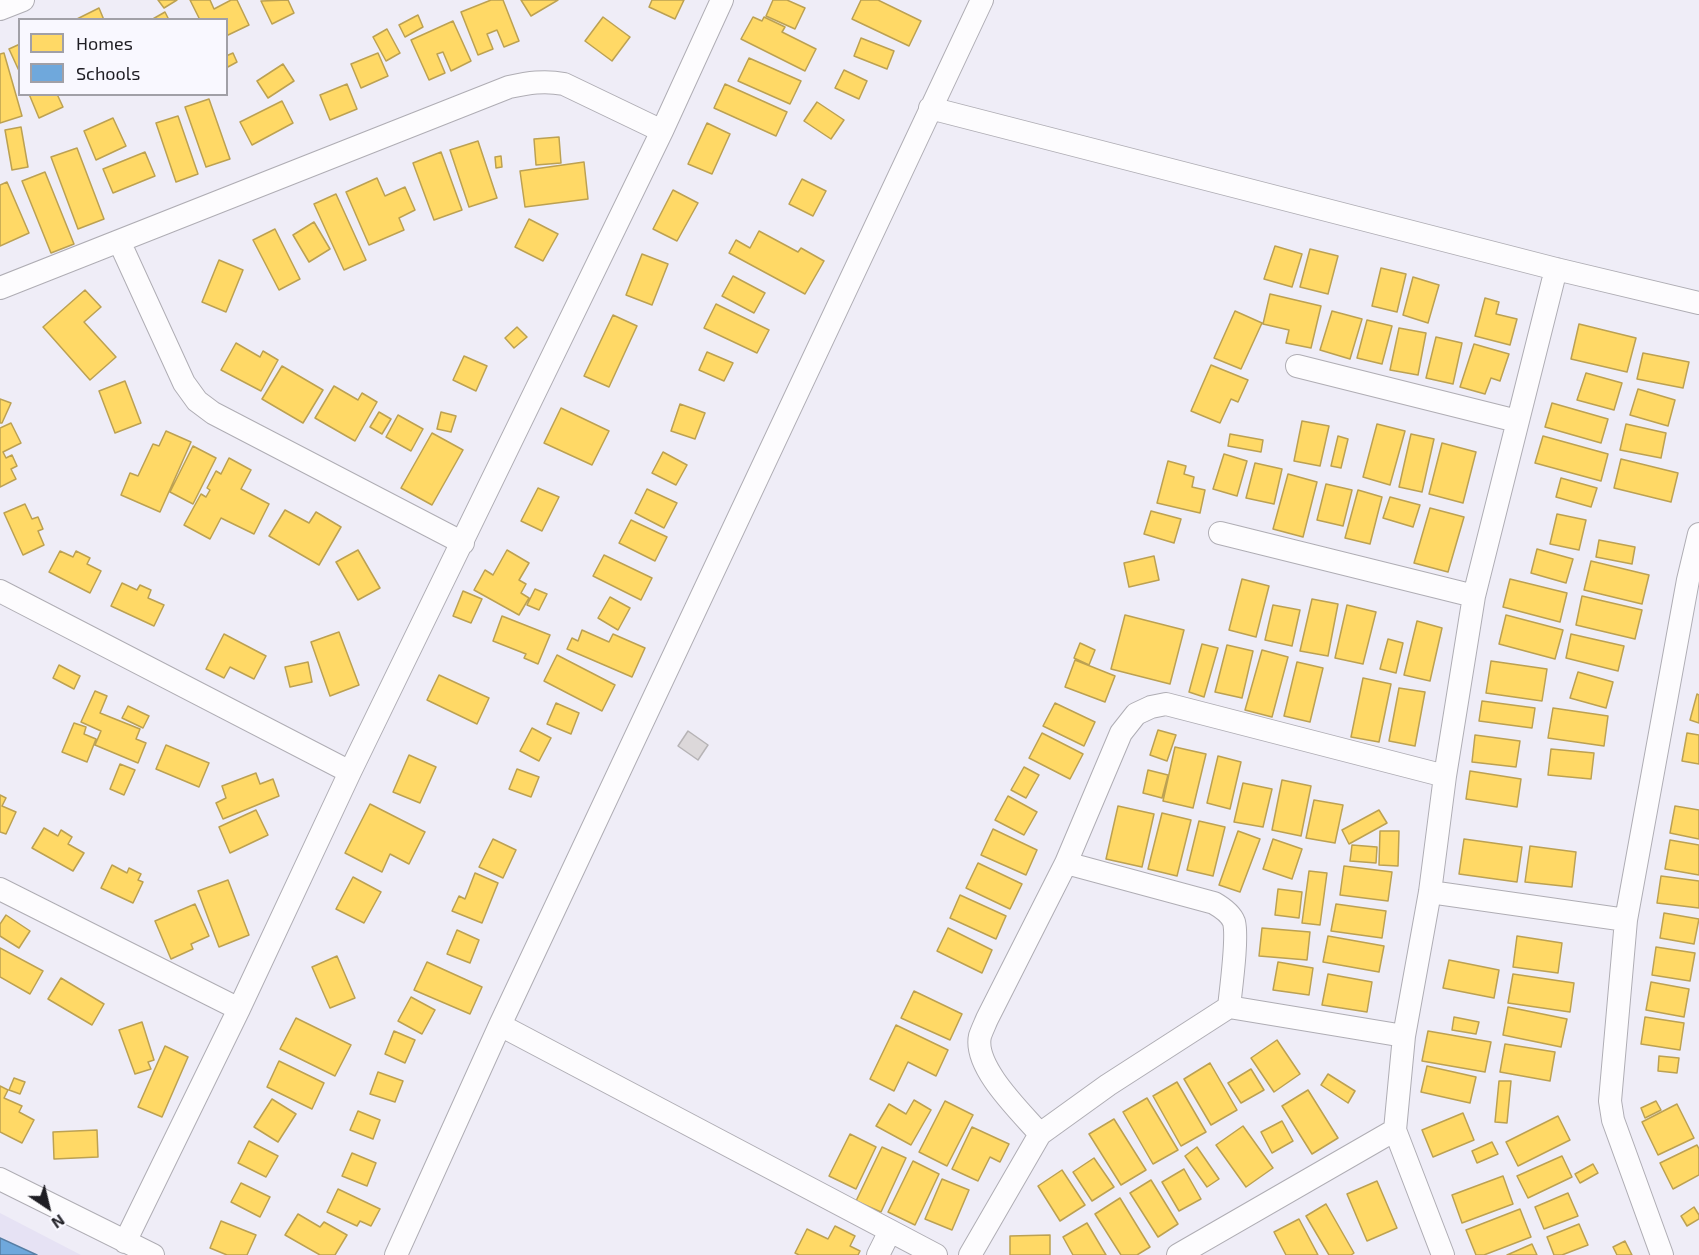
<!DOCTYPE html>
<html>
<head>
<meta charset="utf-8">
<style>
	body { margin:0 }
	#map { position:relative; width:1699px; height:1255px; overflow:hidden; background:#efedf7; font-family:"Exo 2",sans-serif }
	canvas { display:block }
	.legend { position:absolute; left:18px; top:18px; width:210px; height:78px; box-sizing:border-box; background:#f9f8ff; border:2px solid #a1a0a7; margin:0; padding:8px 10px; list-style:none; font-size:18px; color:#1e1d23 }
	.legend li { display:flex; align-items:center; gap:12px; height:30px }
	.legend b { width:30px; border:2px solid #a1a0a7 }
	.north { position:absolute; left:18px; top:1177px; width:60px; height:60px; -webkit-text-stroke:4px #f9f8ff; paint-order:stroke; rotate:145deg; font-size:16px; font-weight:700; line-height:24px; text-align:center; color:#1e1d23 }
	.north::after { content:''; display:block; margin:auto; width:21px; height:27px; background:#1e1d23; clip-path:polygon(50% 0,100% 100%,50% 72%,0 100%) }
</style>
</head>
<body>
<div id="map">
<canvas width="1699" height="1255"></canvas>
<ul class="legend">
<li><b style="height:16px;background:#ffd966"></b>Homes</li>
<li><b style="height:16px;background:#6fa8dc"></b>Schools</li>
</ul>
<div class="north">N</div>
</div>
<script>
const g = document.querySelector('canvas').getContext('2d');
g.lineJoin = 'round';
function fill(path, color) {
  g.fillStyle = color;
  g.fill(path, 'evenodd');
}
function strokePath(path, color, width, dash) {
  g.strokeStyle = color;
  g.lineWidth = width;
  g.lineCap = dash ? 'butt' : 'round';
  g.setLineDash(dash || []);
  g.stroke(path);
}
fill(new Path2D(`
	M0,1213L81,1255H0Z`), '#e6e2f4');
const homes = new Path2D(`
	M158,0H177L164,8Z
	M190,0H210L214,9L231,0H237L249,25L226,36V20H200Z
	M288,0L294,13L272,24L261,1Z
	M491,0H503L519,41L504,47L497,30L487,34L493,49L478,55L461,12Z
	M521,0H558L531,16Z
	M652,0H684L675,19L649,7Z
	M773,0H787L805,8L795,29L766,16Z
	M861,0H878L921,21L909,46L852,19Z
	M99,8L104,20H75Z
	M165,12L169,20H151Z
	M418,15L423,27L405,37L399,25Z
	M603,17L630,37L612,61L585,41Z
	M753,17L762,21L764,17L785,27L782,32L816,49L805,71L741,39Z
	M453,21L471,61L451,71L443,52L437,54L445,73L429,80L411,40Z
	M387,29L400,53L386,61L373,37Z
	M861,38L894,51L887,69L854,56Z
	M20,44V73L9,49Z
	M4,53L22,116L0,123V54Z
	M233,53L237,62L226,68V56Z
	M378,53L388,76L361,88L351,64Z
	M749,58L801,81L790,104L738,81Z
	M283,64L294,81L268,98L257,81Z
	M844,70L867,81L859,99L835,88Z
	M347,84L357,109L330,120L320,95Z
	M725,84L787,112L776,136L714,108Z
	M29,94H57L63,107L39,118Z
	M209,99L230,159L206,167L185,107Z
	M282,101L293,123L252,145L240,122Z
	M817,102L844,120L831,139L804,121Z
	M178,116L198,174L176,182L156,123Z
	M113,118L126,146L96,160L84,131Z
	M707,123L730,134L712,174L688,164Z
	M21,127L28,167L12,170L5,130Z
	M559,137L561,163L536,165L534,139Z
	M478,141L497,198L469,207L450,150Z
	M77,148L104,219L78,229L51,157Z
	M145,152L155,176L113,193L103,169Z
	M441,152L462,210L434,220L413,163Z
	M501,156L502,167L496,168L495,157Z
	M584,162L588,199L525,207L520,171Z
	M45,172L74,244L51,253L22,181Z
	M377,178L385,196L405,187L415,210L399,218L404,230L369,245L346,192Z
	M802,179L826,191L813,216L789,204Z
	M7,182L29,233L0,246V185Z
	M673,190L698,203L677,241L653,229Z
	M336,194L366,260L344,270L314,204Z
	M529,219L558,234L543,261L515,247Z
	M314,222L330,249L309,262L293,235Z
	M275,229L300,279L279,290L253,240Z
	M759,231L798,252L801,248L824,261L805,294L729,253L736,240L750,248Z
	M1275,246L1302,254L1292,287L1264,279Z
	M1310,249L1338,256L1328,294L1300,287Z
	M642,254L668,264L652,305L626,295Z
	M219,260L243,270L226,312L202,302Z
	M1381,268L1406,274L1397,312L1372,306Z
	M733,276L765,293L754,313L722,296Z
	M1413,277L1439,285L1428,323L1403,315Z
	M85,290L101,307L84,322L116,357L90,380L43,327Z
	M1270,294L1321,306L1311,348L1286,343L1289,330L1263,324Z
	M1485,298L1499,302L1496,314L1517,319L1510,345L1475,336Z
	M716,304L769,330L757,353L704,328Z
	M1235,311L1262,323L1241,369L1214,358Z
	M1332,311L1362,319L1350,359L1320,350Z
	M613,315L637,326L609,387L584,376Z
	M1367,320L1392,326L1382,364L1357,358Z
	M1579,324L1636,338L1627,372L1571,359Z
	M517,327L527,337L514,348L505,338Z
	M1399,328L1426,333L1418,375L1390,370Z
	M1436,337L1462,343L1453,384L1426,378Z
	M236,343L260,357L263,351L278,360L261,391L221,370Z
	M1474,344L1509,354L1500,381L1491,378L1485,394L1460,387Z
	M707,352L733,363L724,381L699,370Z
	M1643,353L1689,362L1683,388L1637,379Z
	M464,356L487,366L476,391L453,380Z
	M1211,365L1248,380L1238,402L1231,399L1220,423L1191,411Z
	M282,366L323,390L303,423L262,399Z
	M1586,373L1622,383L1614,410L1577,400Z
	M125,381L141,423L115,433L99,391Z
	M334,386L358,400L362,393L377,402L355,441L315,418Z
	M1638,389L1675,400L1668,426L1630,415Z
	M0,399L11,403L2,423H0Z
	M1552,403L1608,419L1601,443L1545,427Z
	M680,404L705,413L695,439L671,431Z
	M561,408L609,431L592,465L544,443Z
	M379,412L391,419L382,434L370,427Z
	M441,412L456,416L451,432L437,429Z
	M398,415L423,429L411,451L386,437Z
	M1302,421L1329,426L1320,466L1294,461Z
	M11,423L21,443L3,452L6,458L12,455L17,466L11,469L16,479L0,487V428Z
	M1377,424L1405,431L1390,485L1363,477Z
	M1626,424L1666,433L1661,458L1620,450Z
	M166,431L191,442L160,512L121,495L130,473L138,476L153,444L159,446Z
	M432,433L463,450L432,505L401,488Z
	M1230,434L1263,440L1261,452L1228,446Z
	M1411,434L1434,439L1422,492L1399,487Z
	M1338,436L1348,439L1341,468L1331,466Z
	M1543,436L1608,454L1601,481L1535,463Z
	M1442,443L1476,452L1463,503L1429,494Z
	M193,446L216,458L193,504L170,492Z
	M663,452L687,465L676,485L652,473Z
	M1224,454L1247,461L1237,496L1213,489Z
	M229,458L251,470L241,489L269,504L254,534L221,518L210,539L184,525L201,494L206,497L210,490L207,488L216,471L221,474Z
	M1621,459L1678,473L1671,502L1614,488Z
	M1168,461L1186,466L1184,474L1194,477L1192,487L1205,490L1200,513L1157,503Z
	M1255,463L1282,469L1274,504L1246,498Z
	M1288,474L1317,482L1303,537L1273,529Z
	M1561,478L1597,488L1591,507L1556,497Z
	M1326,484L1352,490L1343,526L1317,520Z
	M538,488L559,497L542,531L521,521Z
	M647,489L677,503L664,528L635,513Z
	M1358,490L1382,497L1370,544L1345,538Z
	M1390,497L1420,505L1413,527L1383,518Z
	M25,504L32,519L38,517L43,529L38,531L44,545L23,555L4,513Z
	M1430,508L1464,517L1448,572L1414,563Z
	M285,510L309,523L316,512L341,527L319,565L269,536Z
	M1151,511L1181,519L1174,543L1144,534Z
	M1557,514L1586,520L1579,550L1550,544Z
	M631,520L667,537L655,561L619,543Z
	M1599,540L1635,547L1632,564L1596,557Z
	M1537,549L1573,559L1566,583L1531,573Z
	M358,550L380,588L358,600L336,562Z
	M507,550L529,563L519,580L526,584L521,593L529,598L519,615L474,590L485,570L493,575Z
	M60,551L73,557L76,551L90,558L87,564L101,571L90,593L49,572Z
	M604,555L652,578L641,600L593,576Z
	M1154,556L1159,580L1129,587L1124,563Z
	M1591,561L1649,575L1642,604L1584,590Z
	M1242,579L1269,586L1256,637L1229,630Z
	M1510,579L1567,593L1560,622L1503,607Z
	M122,583L137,590L140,585L151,590L148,598L164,605L154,626L111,606Z
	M535,589L547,594L539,610L527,605Z
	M463,591L482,599L471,623L453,616Z
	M1582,596L1642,610L1635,639L1576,625Z
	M610,597L630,608L618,630L598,618Z
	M1312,599L1338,604L1328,656L1300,651Z
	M1273,605L1300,610L1292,646L1265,640Z
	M1347,605L1376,612L1363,664L1335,658Z
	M1125,615L1184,630L1170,684L1111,669Z
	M1506,615L1563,630L1555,659L1499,644Z
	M502,616L550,635L538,664L524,658L526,654L493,641Z
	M1417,621L1442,628L1430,681L1404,675Z
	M582,630L609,642L613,634L645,648L632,677L567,649L572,638L578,641Z
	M339,632L359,685L330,696L311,642Z
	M224,634L266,656L254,679L230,667L224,678L206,669Z
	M1571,634L1624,646L1618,671L1566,658Z
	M1388,639L1403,643L1396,673L1380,669Z
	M1080,643L1095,650L1089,665L1074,658Z
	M1202,644L1218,648L1204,697L1189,692Z
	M1227,645L1253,651L1242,698L1215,692Z
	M1262,650L1288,657L1272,717L1245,710Z
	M557,655L615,685L602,711L544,681Z
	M1075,660L1115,676L1105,702L1065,687Z
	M1491,661L1547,669L1542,701L1486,693Z
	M308,662L312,682L290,687L285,667Z
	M1297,662L1323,668L1310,722L1284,716Z
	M59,665L80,676L74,689L53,678Z
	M1578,672L1613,682L1606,708L1570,698Z
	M439,675L489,698L477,724L427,700Z
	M1363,678L1391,684L1379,742L1351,737Z
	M1399,688L1425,692L1415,746L1389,741Z
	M95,691L107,696L100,713L140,729L136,739L146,743L138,763L95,745L101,731L81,722Z
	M1697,694L1699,695V723L1690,720Z
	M1482,701L1535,708L1532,728L1479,721Z
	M556,703L579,713L571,734L547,724Z
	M1055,703L1095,722L1084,746L1043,726Z
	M128,706L149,716L143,728L122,718Z
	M1553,708L1608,716L1604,746L1548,738Z
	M74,723L86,727L84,734L96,739L87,762L62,752Z
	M532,728L551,738L539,761L520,751Z
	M1158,730L1176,735L1167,761L1150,755Z
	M1042,733L1083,754L1070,779L1029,758Z
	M1687,733L1699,735V764L1682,761Z
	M1475,735L1520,741L1516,767L1472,762Z
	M166,745L209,763L199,787L156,769Z
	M1175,747L1206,754L1193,808L1163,801Z
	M1551,749L1594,753L1591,779L1548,775Z
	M409,755L436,767L420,803L393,792Z
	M1218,756L1241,762L1230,809L1207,803Z
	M120,764L135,770L124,795L110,789Z
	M1024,767L1039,775L1026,798L1011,790Z
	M517,769L539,777L531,797L509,789Z
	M1148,770L1168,775L1162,798L1143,793Z
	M1470,771L1521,779L1517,807L1466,799Z
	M256,773L260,784L273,779L279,796L223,819L216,803L226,798L222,786Z
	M1282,780L1311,786L1301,836L1272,830Z
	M1243,783L1272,789L1263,827L1234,822Z
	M0,795L6,798L2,806L16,812L6,834L0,832Z
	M1008,796L1037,812L1024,835L995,820Z
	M1314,800L1343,805L1335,843L1306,838Z
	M370,804L425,832L409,864L390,854L382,872L345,853Z
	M1118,806L1154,814L1142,867L1106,859Z
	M1675,806L1699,810V839L1670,833Z
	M256,810L268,835L230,853L219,827Z
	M1379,810L1387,823L1349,844L1342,830Z
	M1162,813L1191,820L1177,876L1148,869Z
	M1199,821L1225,827L1213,876L1187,870Z
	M44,828L58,836L61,830L72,837L68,844L84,853L73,871L32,848Z
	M993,829L1037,850L1026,875L981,855Z
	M1238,831L1260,839L1240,892L1219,885Z
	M1380,831H1399L1398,866L1379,865Z
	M493,839L516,850L503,878L479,867Z
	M1273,839L1302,849L1292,879L1263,869Z
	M1464,839L1522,847L1517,882L1459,874Z
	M1670,840L1699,845V875L1665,869Z
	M1352,845L1377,847L1376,863L1350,861Z
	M1530,846L1576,852L1572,887L1525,882Z
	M978,863L1022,884L1010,909L966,888Z
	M112,865L127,873L129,868L141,874L138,880L143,882L133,903L101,888Z
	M1344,866L1392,872L1388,901L1340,895Z
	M1309,871L1327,873L1320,925L1302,923Z
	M475,873L498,883L482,923L452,911L459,896L465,899Z
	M1661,876L1699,881V908L1657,903Z
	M353,877L381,892L364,923L336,909Z
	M228,880L249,935L219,947L198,891Z
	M1278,889L1302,892L1299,918L1275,915Z
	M960,895L1006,916L996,939L950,918Z
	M195,904L209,936L191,944L193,949L171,959L155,921Z
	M1336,904L1386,911L1382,938L1331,931Z
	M1664,913L1699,919L1694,944L1660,938Z
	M6,915L30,931L19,948L0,936V924Z
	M948,928L992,950L982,973L937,951Z
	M1262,928L1310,932L1307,960L1259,956Z
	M457,930L479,940L470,963L447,954Z
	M1328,936L1384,946L1379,972L1323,962Z
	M1517,936L1562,943L1558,973L1513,967Z
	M1656,947L1695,953L1690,981L1652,975Z
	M0,948L43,971L30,994L0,977Z
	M337,956L355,998L330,1008L312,967Z
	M1449,960L1499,970L1494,998L1443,988Z
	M427,962L482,987L470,1014L414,990Z
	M1278,962L1313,968L1309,995L1273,990Z
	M1328,974L1372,982L1367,1012L1322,1005Z
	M1513,974L1574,983L1570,1012L1508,1003Z
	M61,978L104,1004L92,1025L48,999Z
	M1651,982L1689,989L1684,1017L1646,1010Z
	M914,991L962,1014L950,1040L901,1018Z
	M411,997L435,1010L422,1034L398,1021Z
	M1508,1007L1567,1019L1561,1047L1503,1035Z
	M1454,1017L1479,1022L1476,1034L1452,1030Z
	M1645,1017L1684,1023L1680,1050L1641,1044Z
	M296,1018L351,1045L335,1076L280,1049Z
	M142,1022L154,1060L148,1062L151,1069L135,1074L119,1030Z
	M896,1025L948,1050L936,1076L908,1062L894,1091L870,1079Z
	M394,1031L415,1040L405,1063L385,1054Z
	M1428,1031L1491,1042L1485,1072L1422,1061Z
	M1277,1040L1300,1074L1274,1092L1251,1058Z
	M1505,1044L1555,1052L1550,1081L1500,1072Z
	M165,1046L188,1057L162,1117L138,1107Z
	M1659,1056L1679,1058L1677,1073L1658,1071Z
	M279,1061L324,1083L312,1109L267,1087Z
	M1210,1063L1237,1110L1211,1125L1184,1079Z
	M1427,1066L1476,1077L1470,1103L1421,1092Z
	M1251,1069L1264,1090L1241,1103L1228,1083Z
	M378,1072L403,1081L395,1102L370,1094Z
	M1328,1074L1355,1091L1348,1103L1321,1085Z
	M14,1078L25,1082L20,1094L9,1090Z
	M1499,1081H1511L1507,1123L1495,1122Z
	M1177,1082L1206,1132L1181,1146L1153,1096Z
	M0,1086L8,1090L4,1098L22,1106L19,1112L34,1120L22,1143L0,1132Z
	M1308,1090L1338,1138L1312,1154L1282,1106Z
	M1147,1098L1178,1150L1153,1164L1123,1112Z
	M272,1099L296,1114L278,1142L254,1127Z
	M914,1100L931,1110L911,1145L876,1126L889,1104L906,1114Z
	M945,1101L973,1115L947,1166L919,1152Z
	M1656,1101L1661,1110L1645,1118L1641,1108Z
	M1677,1104L1694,1138L1658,1155L1642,1122Z
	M358,1111L380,1120L373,1139L350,1130Z
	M1463,1113L1474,1140L1433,1157L1422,1130Z
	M1558,1116L1570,1140L1518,1166L1506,1142Z
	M1114,1119L1146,1170L1121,1185L1089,1134Z
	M1282,1121L1293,1141L1272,1153L1261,1132Z
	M1243,1126L1273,1168L1246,1187L1216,1145Z
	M972,1127L1009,1144L1000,1162L990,1157L978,1181L952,1169Z
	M97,1130L98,1157L54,1159L53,1132Z
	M850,1134L876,1147L856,1189L829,1176Z
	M249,1141L278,1156L266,1177L238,1163Z
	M1492,1142L1498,1154L1477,1163L1472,1151Z
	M1697,1145L1699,1149V1175L1673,1189L1660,1163Z
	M882,1147L906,1158L881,1212L856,1201Z
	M1197,1147L1219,1179L1207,1187L1185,1156Z
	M352,1153L376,1163L367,1186L342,1176Z
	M1562,1156L1572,1177L1528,1198L1517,1176Z
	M1094,1158L1114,1187L1092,1201L1073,1172Z
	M913,1161L939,1174L915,1225L888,1212Z
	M1593,1164L1598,1173L1580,1183L1575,1174Z
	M1184,1169L1201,1199L1179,1211L1162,1182Z
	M1062,1170L1085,1205L1060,1221L1038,1186Z
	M1503,1176L1513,1204L1462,1223L1452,1195Z
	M942,1179L969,1190L952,1230L925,1219Z
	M1151,1180L1178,1224L1158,1237L1130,1193Z
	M1377,1181L1397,1228L1367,1241L1347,1194Z
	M241,1183L270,1197L260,1217L231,1202Z
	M338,1189L380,1209L371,1226L360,1221L357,1226L327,1212Z
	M1568,1193L1578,1216L1544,1229L1535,1207Z
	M1120,1198L1150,1247L1137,1255H1121L1095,1214Z
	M1326,1204L1354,1253L1351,1255H1329L1306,1216Z
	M1694,1207L1699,1215V1219L1687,1226L1681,1216Z
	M1520,1209L1531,1237L1484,1255H1476L1466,1230Z
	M298,1214L320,1227L324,1222L347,1235L335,1255H320L285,1235Z
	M1299,1219L1318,1255H1286L1274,1232Z
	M221,1221L256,1235L247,1255H227L210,1248Z
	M1087,1223L1106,1255H1073L1063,1237Z
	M1579,1224L1588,1245L1562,1255H1554L1547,1237Z
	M835,1226L855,1236L850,1246L860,1251L858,1255H799L795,1253L807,1229L828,1239Z
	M1050,1235V1255H1010V1236Z
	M1625,1241L1632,1255H1617L1613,1247Z
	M1532,1244L1537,1255H1507Z`);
fill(homes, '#ffd966');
strokePath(homes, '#bca152', 1.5);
const schools = new Path2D(`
	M0,1238L37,1255H0Z`);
fill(schools, '#6fa8dc');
strokePath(schools, '#577ea4', 1.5);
const building = new Path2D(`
	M688,731L708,745L698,760L678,746Z`);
fill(building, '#dcd8da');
strokePath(building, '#b6b3b5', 1.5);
const minor = new Path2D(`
	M0,9L23,0
	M930,108L1556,269L1699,303
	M119,241L184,383L197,401L213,413L463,543
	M0,288L509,87C528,83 544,80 564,84L662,131
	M1297,366L1517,421
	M1220,533L1474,596
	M0,591L350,772
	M1066,863L1214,903C1221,907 1231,914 1234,922C1238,938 1231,988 1229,1007
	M0,889L239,1009
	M1430,892L1626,920
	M500,1025L936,1255
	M1040,1134C1021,1112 973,1067 980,1036C982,1030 985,1024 987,1019L1066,863L1121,733L1136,714L1151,707L1166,704L1445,776
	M0,1179L153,1255
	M125,1242L239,1009L350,772L662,131L722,0
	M396,1255L500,1025L982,0
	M878,1255L890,1231
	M970,1255L1040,1134L1108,1085L1229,1007L1404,1036
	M1178,1255L1395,1130
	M1443,1255L1395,1130L1404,1036L1430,892L1445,776L1474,596L1556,269
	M1662,1255L1613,1120L1610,1101L1626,920L1688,580L1699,534`);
strokePath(minor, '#afadb4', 24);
strokePath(minor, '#fdfcfe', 22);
</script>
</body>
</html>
